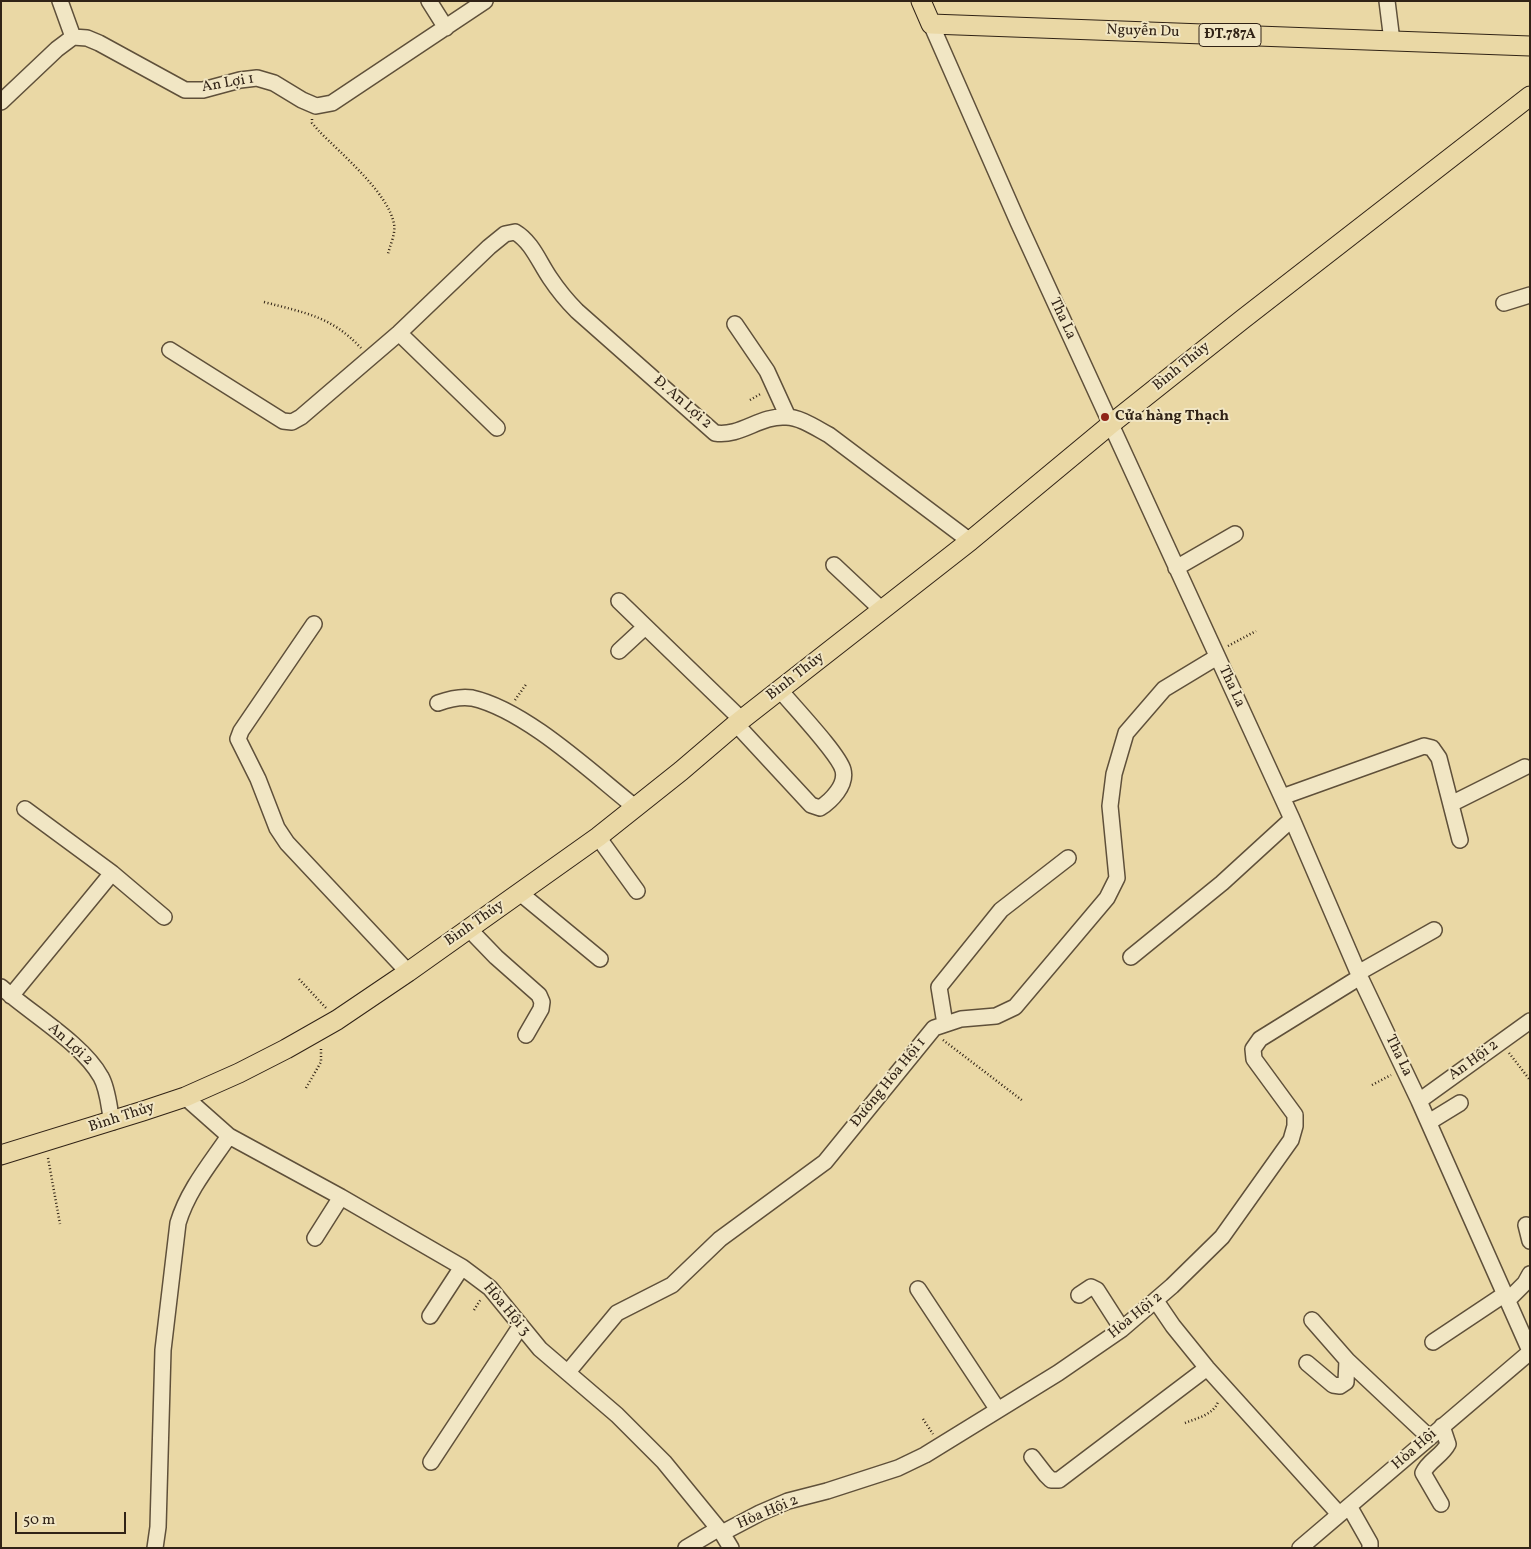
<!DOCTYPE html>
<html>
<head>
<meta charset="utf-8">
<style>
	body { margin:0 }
	#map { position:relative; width:1531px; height:1549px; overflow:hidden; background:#ead8a5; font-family:Vollkorn,serif }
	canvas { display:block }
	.frame { position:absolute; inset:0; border:2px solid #312316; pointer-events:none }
	.scale { position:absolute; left:15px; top:1512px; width:111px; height:22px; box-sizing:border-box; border:2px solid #312316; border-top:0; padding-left:6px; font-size:15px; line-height:18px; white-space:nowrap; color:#312316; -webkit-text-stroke:4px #f1e6c4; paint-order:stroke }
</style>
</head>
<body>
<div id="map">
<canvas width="1531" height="1549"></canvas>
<div class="frame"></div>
<div class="scale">50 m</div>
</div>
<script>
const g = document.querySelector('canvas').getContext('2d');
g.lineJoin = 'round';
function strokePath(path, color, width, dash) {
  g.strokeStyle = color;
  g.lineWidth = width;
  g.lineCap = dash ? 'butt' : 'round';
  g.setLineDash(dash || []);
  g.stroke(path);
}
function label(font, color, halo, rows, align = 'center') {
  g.font = font + ' Vollkorn,serif';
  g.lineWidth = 4;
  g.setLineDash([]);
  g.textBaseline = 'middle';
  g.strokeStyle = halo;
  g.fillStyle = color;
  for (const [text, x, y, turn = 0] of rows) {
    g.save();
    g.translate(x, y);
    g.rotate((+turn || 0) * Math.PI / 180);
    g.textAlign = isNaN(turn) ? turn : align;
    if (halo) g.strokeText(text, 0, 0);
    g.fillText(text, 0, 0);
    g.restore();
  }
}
const minor = new Path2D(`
	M60,1L73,37
	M429,1L446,28
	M1387,1L1392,41
	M931,24L1018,222L1292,819L1360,977L1419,1101L1530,1351
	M1,102L57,49L73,37L87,38L99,43L185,90H203L240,80L257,78L274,83L302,100L316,106L332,103L485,1
	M1504,303L1530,295
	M735,324L767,371L788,417
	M399,333L497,428
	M170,350L283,421L292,422L301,417L399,333L489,247L505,234L515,232C532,242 539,262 550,278C558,290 567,301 577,311L715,433C741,437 760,415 786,417C800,417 816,428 829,435L970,541
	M834,565L882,610
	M1176,568L1235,534
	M619,601L742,720
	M314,624L241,731L238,739L258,779L277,828L287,843L408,972
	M619,651L645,627
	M438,703C449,699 460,696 472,698C526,710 592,773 635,807
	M736,724L811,805L820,808C831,801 847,785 843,770C839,754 792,705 780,690
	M1282,797L1424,746L1432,748L1439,758L1460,840
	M1451,804L1525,767
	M25,809L112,873L164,917
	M598,837L637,891
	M520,893L600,959
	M469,929L496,957L539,995L542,1002L541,1009L526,1035
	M1131,957L1222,883L1292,819
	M1358,973L1434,930
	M1,987C30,1013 83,1044 101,1077C108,1089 109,1108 112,1122
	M11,996L112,873
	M945,1024L939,987L1001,910L1068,858
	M185,1097L229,1136L341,1197L462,1267L490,1288L540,1349L617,1415L664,1462L722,1533L731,1548
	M1419,1101L1530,1021
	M1429,1122L1460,1103
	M1526,1225L1530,1241
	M315,1238L341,1197
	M918,1289L998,1410
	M1079,1295L1091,1287L1097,1290L1122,1329
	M1508,1300L1525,1283L1530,1274
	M1156,1301L1173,1326L1207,1368L1339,1514
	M430,1316L462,1267
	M1312,1320L1347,1360
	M1433,1342L1505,1294
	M1307,1363L1333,1385L1340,1386L1346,1382L1347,1360L1429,1437
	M568,1372L617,1313L672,1285L720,1239L825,1162L934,1028L961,1019L996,1016L1015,1007L1107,898L1117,878L1110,806L1114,774L1126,733L1164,689L1217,657
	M1032,1457L1046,1475L1051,1480H1059L1207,1368
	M431,1462L520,1327
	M1441,1504L1423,1473C1428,1461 1442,1456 1448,1444L1442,1426
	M1349,1506L1370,1543V1548
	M722,1533L760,1513L788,1501L827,1491L898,1468L925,1455L1058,1373L1122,1329L1172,1286L1222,1237L1291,1140L1295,1126V1115L1254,1059L1253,1049L1260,1039L1360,977
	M155,1548L158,1527L163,1350L178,1223C188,1190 210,1164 229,1136
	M686,1548L718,1529
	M1300,1548L1530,1352`);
const major = new Path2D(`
	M921,1L931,24L1530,46
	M1,1155L143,1111L185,1097L239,1073L286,1049L337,1020L408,972L598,837L681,771L736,724L970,541L1111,424L1243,319L1530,96`);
strokePath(minor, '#5f503a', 18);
strokePath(major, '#312316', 21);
strokePath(new Path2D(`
	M312,119V123L318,130C340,153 388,192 394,224C396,233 390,245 388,254
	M264,302C305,313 331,316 361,348
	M750,400L762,393
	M1228,646L1256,631
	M515,700L527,683
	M299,979L326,1008
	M943,1040L1023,1101
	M1509,1053L1530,1080
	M1372,1085L1391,1075
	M306,1088L321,1062V1049
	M48,1158L60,1224
	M474,1310L481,1299
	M923,1419L933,1434
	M1185,1423C1197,1418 1213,1415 1218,1402`), '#312316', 2.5, [1, 2.5]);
strokePath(minor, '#f1e6c4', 15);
strokePath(major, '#ead8a5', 19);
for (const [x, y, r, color] of [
	[1105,417,5,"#8f2418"]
]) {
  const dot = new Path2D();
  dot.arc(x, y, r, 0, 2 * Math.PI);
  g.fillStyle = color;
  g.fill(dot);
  strokePath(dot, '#f1e6c4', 2);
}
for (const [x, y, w] of [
	[1230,35,62]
]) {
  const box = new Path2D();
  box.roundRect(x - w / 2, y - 11.5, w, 23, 4);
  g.fillStyle = '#f1e6c4';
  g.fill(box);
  strokePath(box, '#312316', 1);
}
label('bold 14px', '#312316', null, [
	["ĐT.787A",1230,35]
]);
label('15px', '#312316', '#f1e6c4', [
	["Nguyễn Du",1143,32,2],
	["An Lợi 1",228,84,-10],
	["Tha La",1062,319,65],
	["Bình Thủy",1182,367,-39],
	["Đ. An Lợi 2",682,403,41],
	["Bình Thủy",796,677,-38],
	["Tha La",1231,687,65],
	["Bình Thủy",475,924,-35],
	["An Lợi 2",70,1045,42],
	["Tha La",1398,1056,64],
	["An Hội 2",1474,1061,-36],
	["Đường Hòa Hội 1",889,1083,-51],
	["Bình Thủy",122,1118,-18],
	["Hòa Hội 3",506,1310,50],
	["Hòa Hội 2",1136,1316,-39],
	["Hòa Hội",1415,1450,-41],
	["Hòa Hội 2",768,1513,-23]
]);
label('bold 15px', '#312316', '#f1e6c4', [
	["Cửa hàng Thạch",1115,417]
], 'left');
</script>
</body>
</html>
